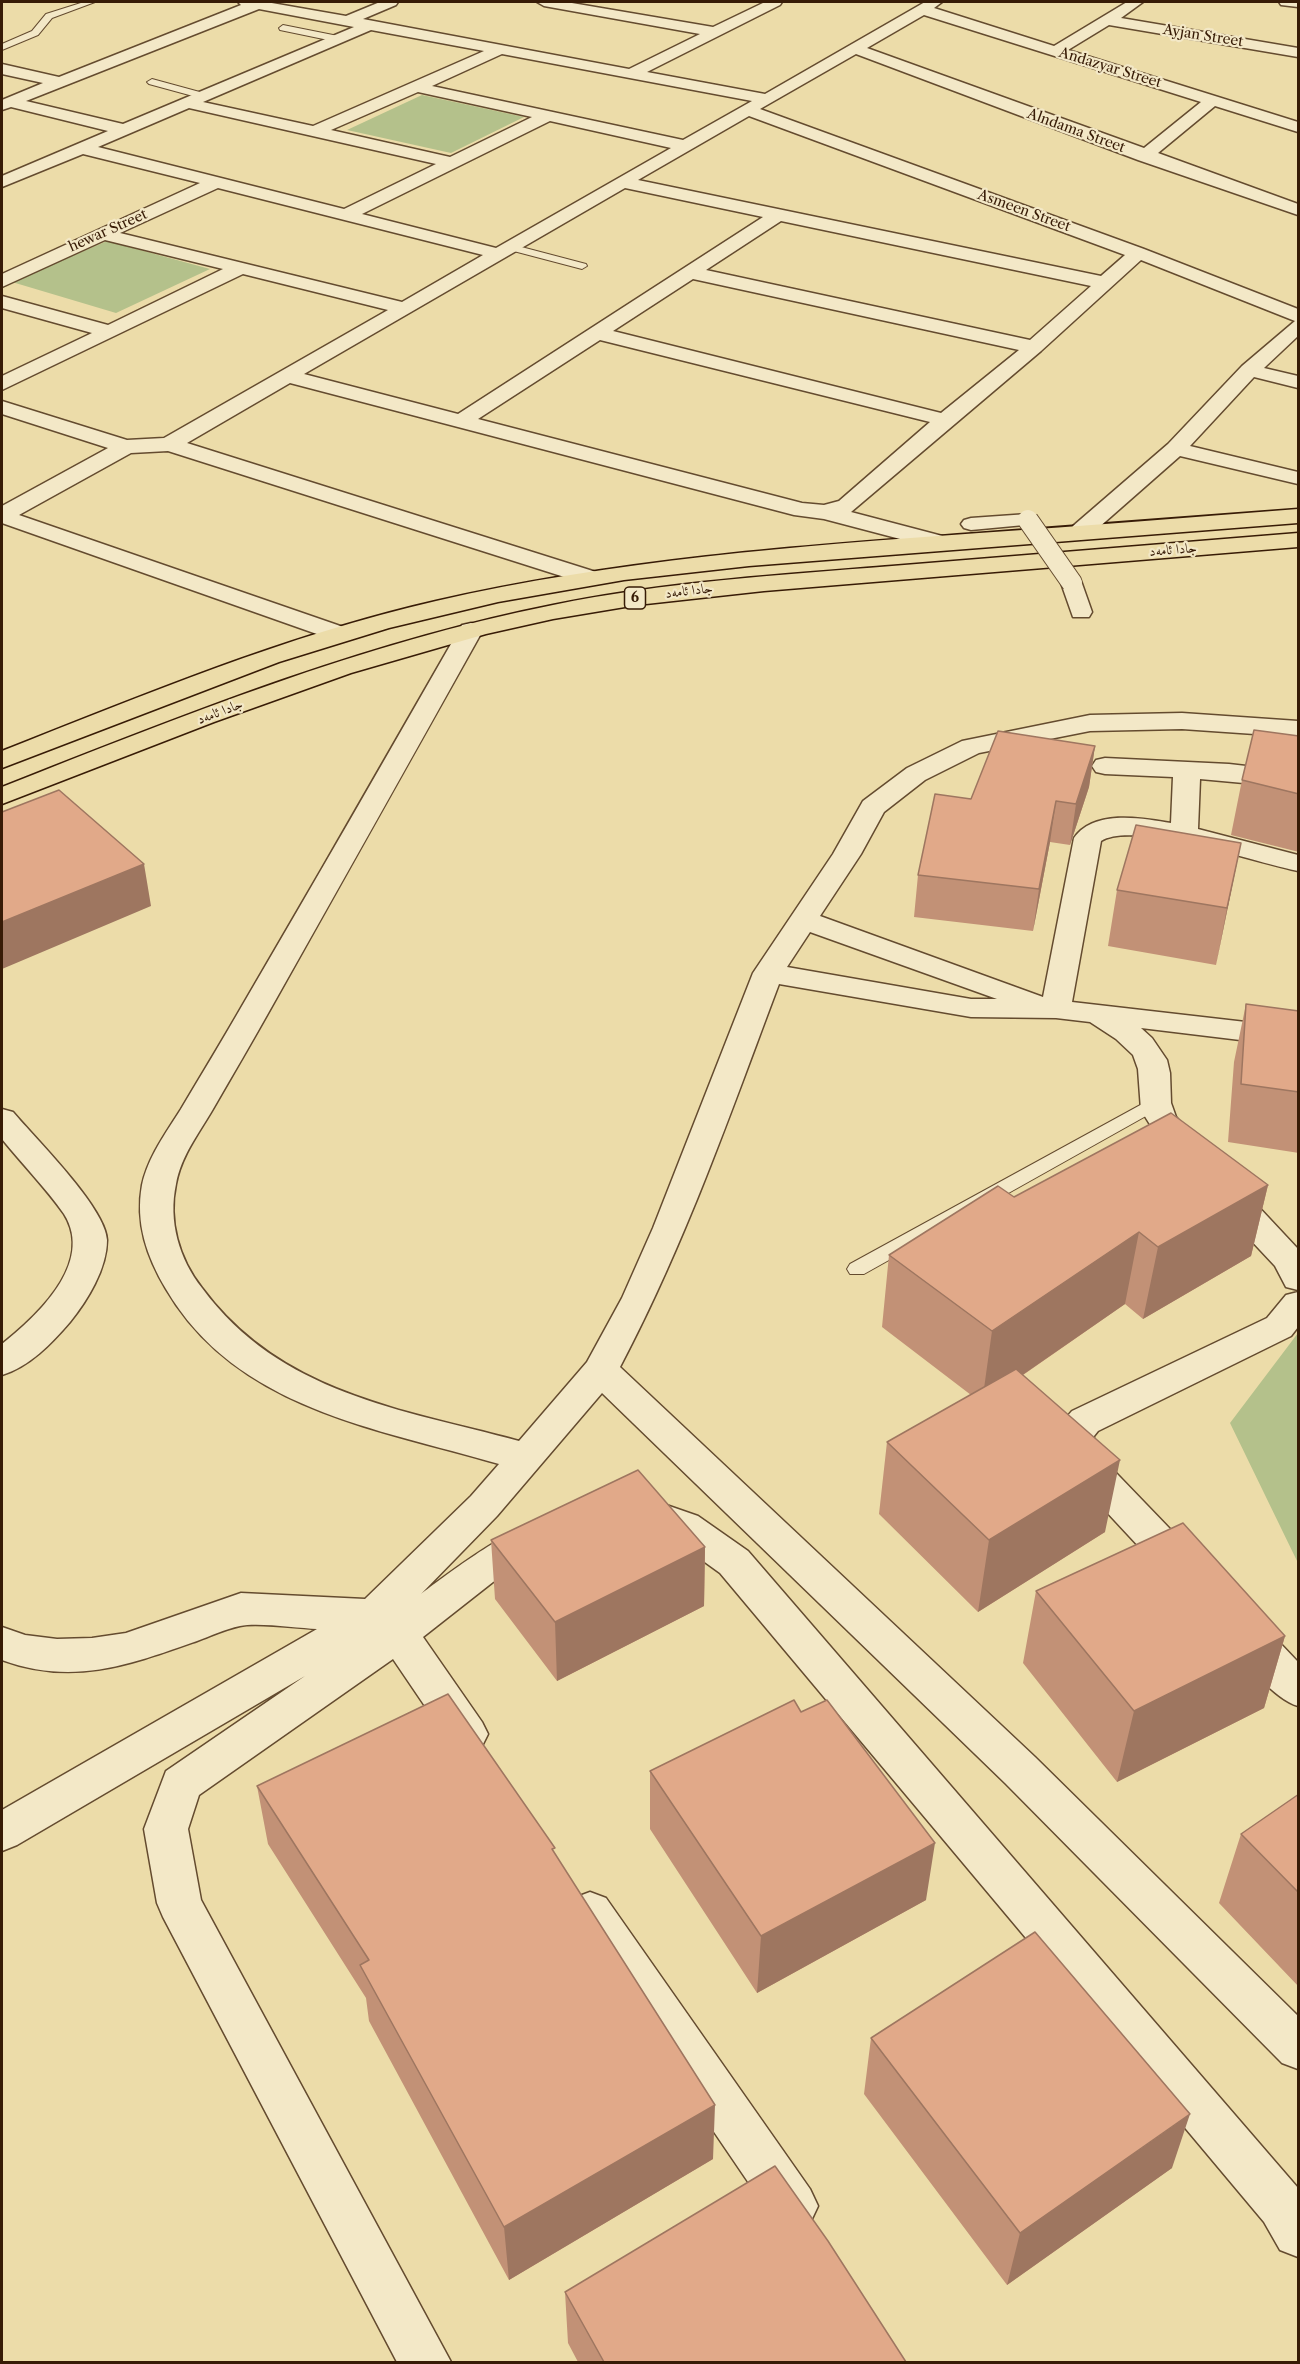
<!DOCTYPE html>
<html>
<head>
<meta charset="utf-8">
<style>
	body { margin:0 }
	#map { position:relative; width:1300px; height:2364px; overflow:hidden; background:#ecdca9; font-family:"Libre Caslon Text",serif }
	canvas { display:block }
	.frame { position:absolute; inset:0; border:3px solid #371b06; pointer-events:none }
</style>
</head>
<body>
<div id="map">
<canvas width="1300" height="2364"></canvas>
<div class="frame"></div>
</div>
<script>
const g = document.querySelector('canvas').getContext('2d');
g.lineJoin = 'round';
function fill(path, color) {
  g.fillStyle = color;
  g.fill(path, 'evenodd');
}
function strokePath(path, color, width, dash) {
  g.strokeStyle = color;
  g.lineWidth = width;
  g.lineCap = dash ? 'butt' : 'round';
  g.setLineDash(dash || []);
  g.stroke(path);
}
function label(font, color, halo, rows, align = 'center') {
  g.font = font + ' "Libre Caslon Text",Amiri,serif';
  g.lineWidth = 4.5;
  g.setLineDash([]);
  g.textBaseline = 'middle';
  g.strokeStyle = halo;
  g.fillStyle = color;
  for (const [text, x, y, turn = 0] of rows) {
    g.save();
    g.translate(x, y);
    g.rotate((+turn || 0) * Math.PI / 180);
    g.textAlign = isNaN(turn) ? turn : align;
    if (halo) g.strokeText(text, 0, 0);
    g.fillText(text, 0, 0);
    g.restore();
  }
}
fill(new Path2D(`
	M422,95L524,117L451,153L347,130Z
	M107,241L210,269L116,313L12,282Z
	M1298,1333V1563L1230,1423Z`), '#b4c18b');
const service = new Path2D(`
	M84,2H95L52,18L38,35L2,50V44L32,31L46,14Z
	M283,25L338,36L342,39L338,42L280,30L279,28Z
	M152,79L207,94L209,96L204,99L149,84L147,82Z
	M510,244L586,264L587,266L582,269L506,249V245Z
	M1155,1097L1162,1099L1164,1103L1162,1107L864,1274H850L847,1269L850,1264Z`);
const pedestrian = new Path2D(`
	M1028,514L1035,516L1038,520L1035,524L971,530L964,528L961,524L964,520L971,518Z
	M1072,577L1080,578L1092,612L1089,617H1073L1061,583L1064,578Z`);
const minor = new Path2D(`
	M238,2H266L346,16L380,2H398L396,5L363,19L629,69L700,34L544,6L537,2H566L713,27L765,2H782L780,5L647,72L765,94L925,2H942L934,8L1054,46L1127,2H1143L1121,18L1298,48V57L1109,25L1068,50L1298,122V132L1215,106L1158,153L1298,204V215L1138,160L856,54L760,109L1144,249L1298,309V336L1264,368L1298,376V388L1254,377L1190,446L1298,472V484L1180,456L1089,536H1073L1070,531L1073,526L1168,444L1242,366L1295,321L1141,260L1041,351L851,512L950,538L953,543L950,548L942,550L824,519L794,515L290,383L187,443L596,572L600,577L596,582H580L168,451L131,453L19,515L349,629L352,634L349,639L340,641L331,639L2,523V506L108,448L2,414V401L127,440L164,438L388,310L243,274L2,390V376L92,333L2,308V296L108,325L223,269L105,240L2,287V274L200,183L83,154L2,187V176L108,131L11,107L2,110V100L43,83L2,74V64L59,77L241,5ZM259,9L354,27L123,124L26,101ZM924,15L1201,102L1144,148L867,48ZM371,30L484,51L313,126L203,102ZM502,54L752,101L683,140L432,86ZM418,92L532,117L450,157L331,130ZM189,108L436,164L344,209L98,147ZM749,116L1125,255L1101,276L638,180ZM550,121L671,148L496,248L362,214ZM218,188L483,255L402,302L120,233ZM625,188L763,217L458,414L304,374ZM781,221L1091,286L1030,340L706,270ZM693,279L1019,350L941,413L613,331ZM600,340L930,422L839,501L824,505L802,503L478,419Z
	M1279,2H1298V7L1281,5Z
	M471,623L480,625L483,630C413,756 342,882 271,1008C252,1042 232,1076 213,1109C199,1133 181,1156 176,1184C168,1221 179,1259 202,1288C280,1394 401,1409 519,1441L587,1362L622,1298L653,1228L753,973L833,854L863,801L907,768L962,741L1090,715L1182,713L1298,721V737L1182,729L1090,731L979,753L925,780L884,812L861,854L820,916L1043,997L1074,838C1094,809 1142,818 1171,823L1173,777L1105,774L1096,772L1092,766L1096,760L1105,758L1229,764L1298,772V788L1200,779L1198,829L1298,855V871C1256,863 1135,820 1101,841L1072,1002L1298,1028V1047L1141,1028L1152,1038L1167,1060L1170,1073L1171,1103L1176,1117L1205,1153L1201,1161L1189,1164L1177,1161L1162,1144L1141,1110L1138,1069L1133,1055L1116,1039L1090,1022L1056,1018L971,1017L779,984C730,1114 685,1244 620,1367L1035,1757L1298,2016V2069L1282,2063L1005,1783L602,1393L497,1516L421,1594C441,1579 509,1527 531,1527C535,1527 541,1530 545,1531L550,1542L545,1553L493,1582L423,1637L482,1722L488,1734L482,1746L467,1752L452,1746L393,1659L199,1795L188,1829L201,1900L451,2362H397L163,1917L157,1903L144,1829L166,1771L305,1676L17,1845L2,1851V1810L317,1629C298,1628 257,1622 240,1626C225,1629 211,1636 197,1641C129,1665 73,1686 2,1660V1627L25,1635L57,1639L92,1638L126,1633L241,1593L365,1599L471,1496L499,1464C376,1428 236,1409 166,1289C147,1257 135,1223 142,1185C148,1157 166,1133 181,1109C201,1075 222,1041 242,1006C315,881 387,756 459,630L462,625ZM810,932L997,999H971L787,967Z
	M2,1109L13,1112C35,1138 106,1208 107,1240C107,1269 87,1301 70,1322C52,1343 29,1367 2,1375V1344C36,1317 95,1263 64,1214C46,1188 22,1164 2,1139Z
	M1228,1184L1240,1187L1298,1249V1290L1286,1287L1275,1266L1216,1203L1211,1195L1216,1187Z
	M1298,1292V1327L1291,1336L1098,1431L1094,1436L1093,1449L1197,1557L1203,1568L1197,1579L1183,1583L1169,1579L1062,1464C1051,1444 1057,1427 1072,1411L1267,1318L1286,1295Z
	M649,1499L698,1516L748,1551L1298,2188V2257L1280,2250L1264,2222L720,1573L670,1537L635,1524L630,1514L635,1504Z
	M1246,1618L1260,1622L1298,1662V1706C1275,1700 1237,1656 1226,1634L1232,1622Z
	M590,1892L606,1898L810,2189L818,2206L810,2223L793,2230L776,2223L574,1926L568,1912L574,1898Z`);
const primary = new Path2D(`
	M1298,509V523L749,566L624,580L498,602L389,628L279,662L2,768V751C144,695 287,635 436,601C614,560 797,546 979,533C1085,526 1191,517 1298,509Z
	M1298,533V547L764,591L637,605L553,619L486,634L351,673L214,722L2,804V787C182,716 362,643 553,605C664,582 778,575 892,566C1027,555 1163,544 1298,533Z`);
strokePath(service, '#644b2f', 2);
strokePath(pedestrian, '#644b2f', 3);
strokePath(minor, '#644b2f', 3);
strokePath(primary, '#371b06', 3);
fill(service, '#f3e8c7');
fill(pedestrian, '#f3e8c7');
fill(minor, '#f3e8c7');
fill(primary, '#ecdca9');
const pedestrianBridge = new Path2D(`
	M1028,520L1072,583`);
strokePath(pedestrianBridge, '#644b2f', 22, []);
strokePath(pedestrianBridge, '#f3e8c7', 20);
fill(new Path2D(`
	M1299,736V852L1231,835L1242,780Z
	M1095,746L1089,787L1070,845L1050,842L1033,931L914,917L918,875L971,799Z
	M1241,843L1216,965L1108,946L1117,890Z
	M1246,1004L1299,1011V1153L1228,1142L1234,1062Z
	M1268,1185L1251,1256L1143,1319L1125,1304L1023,1375L1105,1532L978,1612L879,1514L887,1442L971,1395L882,1327L889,1255L1014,1197Z
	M491,1540L705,1547L704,1606L557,1681L495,1599Z
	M1036,1591L1285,1636L1264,1708L1117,1782L1023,1663Z
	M801,1712L926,1900L757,1993L650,1829V1771Z
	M257,1786L555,1855L713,2159L509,2280L369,2021L366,1998L268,1844Z
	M1299,1794V1987L1219,1903L1241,1834Z
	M871,2038L1172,2168L1007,2285L864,2094Z
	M565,2292L906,2362H578L568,2343Z`), '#c29176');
fill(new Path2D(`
	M1095,746L1089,787L1070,845L1076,804Z
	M1056,801L1050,842L1033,931L1039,889Z
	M1241,843L1216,965L1227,908Z
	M144,864L151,906L2,969V922Z
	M1268,1185L1251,1256L1143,1319L1158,1247Z
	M1139,1232L1125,1304L982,1403L992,1331Z
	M1120,1460L1105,1532L978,1612L989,1540Z
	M705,1547L704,1606L557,1681L555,1622Z
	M1285,1636L1264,1708L1117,1782L1134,1711Z
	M935,1843L926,1900L757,1993L761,1936Z
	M715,2105L713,2159L509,2280L504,2227Z
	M1190,2114L1172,2168L1007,2285L1020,2233Z`), '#9e7660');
const building = new Path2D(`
	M1254,730L1299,736V794L1242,780Z
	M998,731L1095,746L1076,804L1056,801L1039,889L918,875L935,794L971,799Z
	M59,790L144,864L2,922V812Z
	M1136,825L1241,843L1227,908L1117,890Z
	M1246,1004L1299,1011V1092L1241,1084Z
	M1171,1113L1268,1185L1158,1247L1139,1232L992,1331L889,1255L998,1186L1014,1197Z
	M1016,1369L1120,1460L989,1540L887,1442Z
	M638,1470L705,1547L555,1622L491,1540Z
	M1183,1523L1285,1636L1134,1711L1036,1591Z
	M448,1694L555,1848L552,1849L715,2105L504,2227L360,1965L369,1960L257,1786Z
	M794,1700L801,1712L827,1700L935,1843L761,1936L650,1771Z
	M1299,1794V1893L1241,1834Z
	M1035,1932L1190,2114L1020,2233L871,2038Z
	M775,2166L828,2241L906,2362H604L565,2292Z`);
fill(building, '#e1a989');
strokePath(building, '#9e7660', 1.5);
label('14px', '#371b06', '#f3e8c7', [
	["Ayjan Street",1203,36,9],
	["Andazyar Street",1110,68,17],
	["Alndama Street",1076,131,20],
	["Asmeen Street",1024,211,20],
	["hewar Street",108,231,-24],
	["جادا ئامەد",1173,550,-5],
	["جادا ئامەد",689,591,-7],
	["جادا ئامەد",220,712,-21]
]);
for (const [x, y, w] of [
	[635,598,21]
]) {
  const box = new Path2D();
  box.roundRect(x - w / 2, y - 11, w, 22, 4.5);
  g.fillStyle = '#f3e8c7';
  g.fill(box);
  strokePath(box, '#371b06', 1.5);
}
label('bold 14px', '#371b06', null, [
	["6",635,598]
]);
</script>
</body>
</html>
